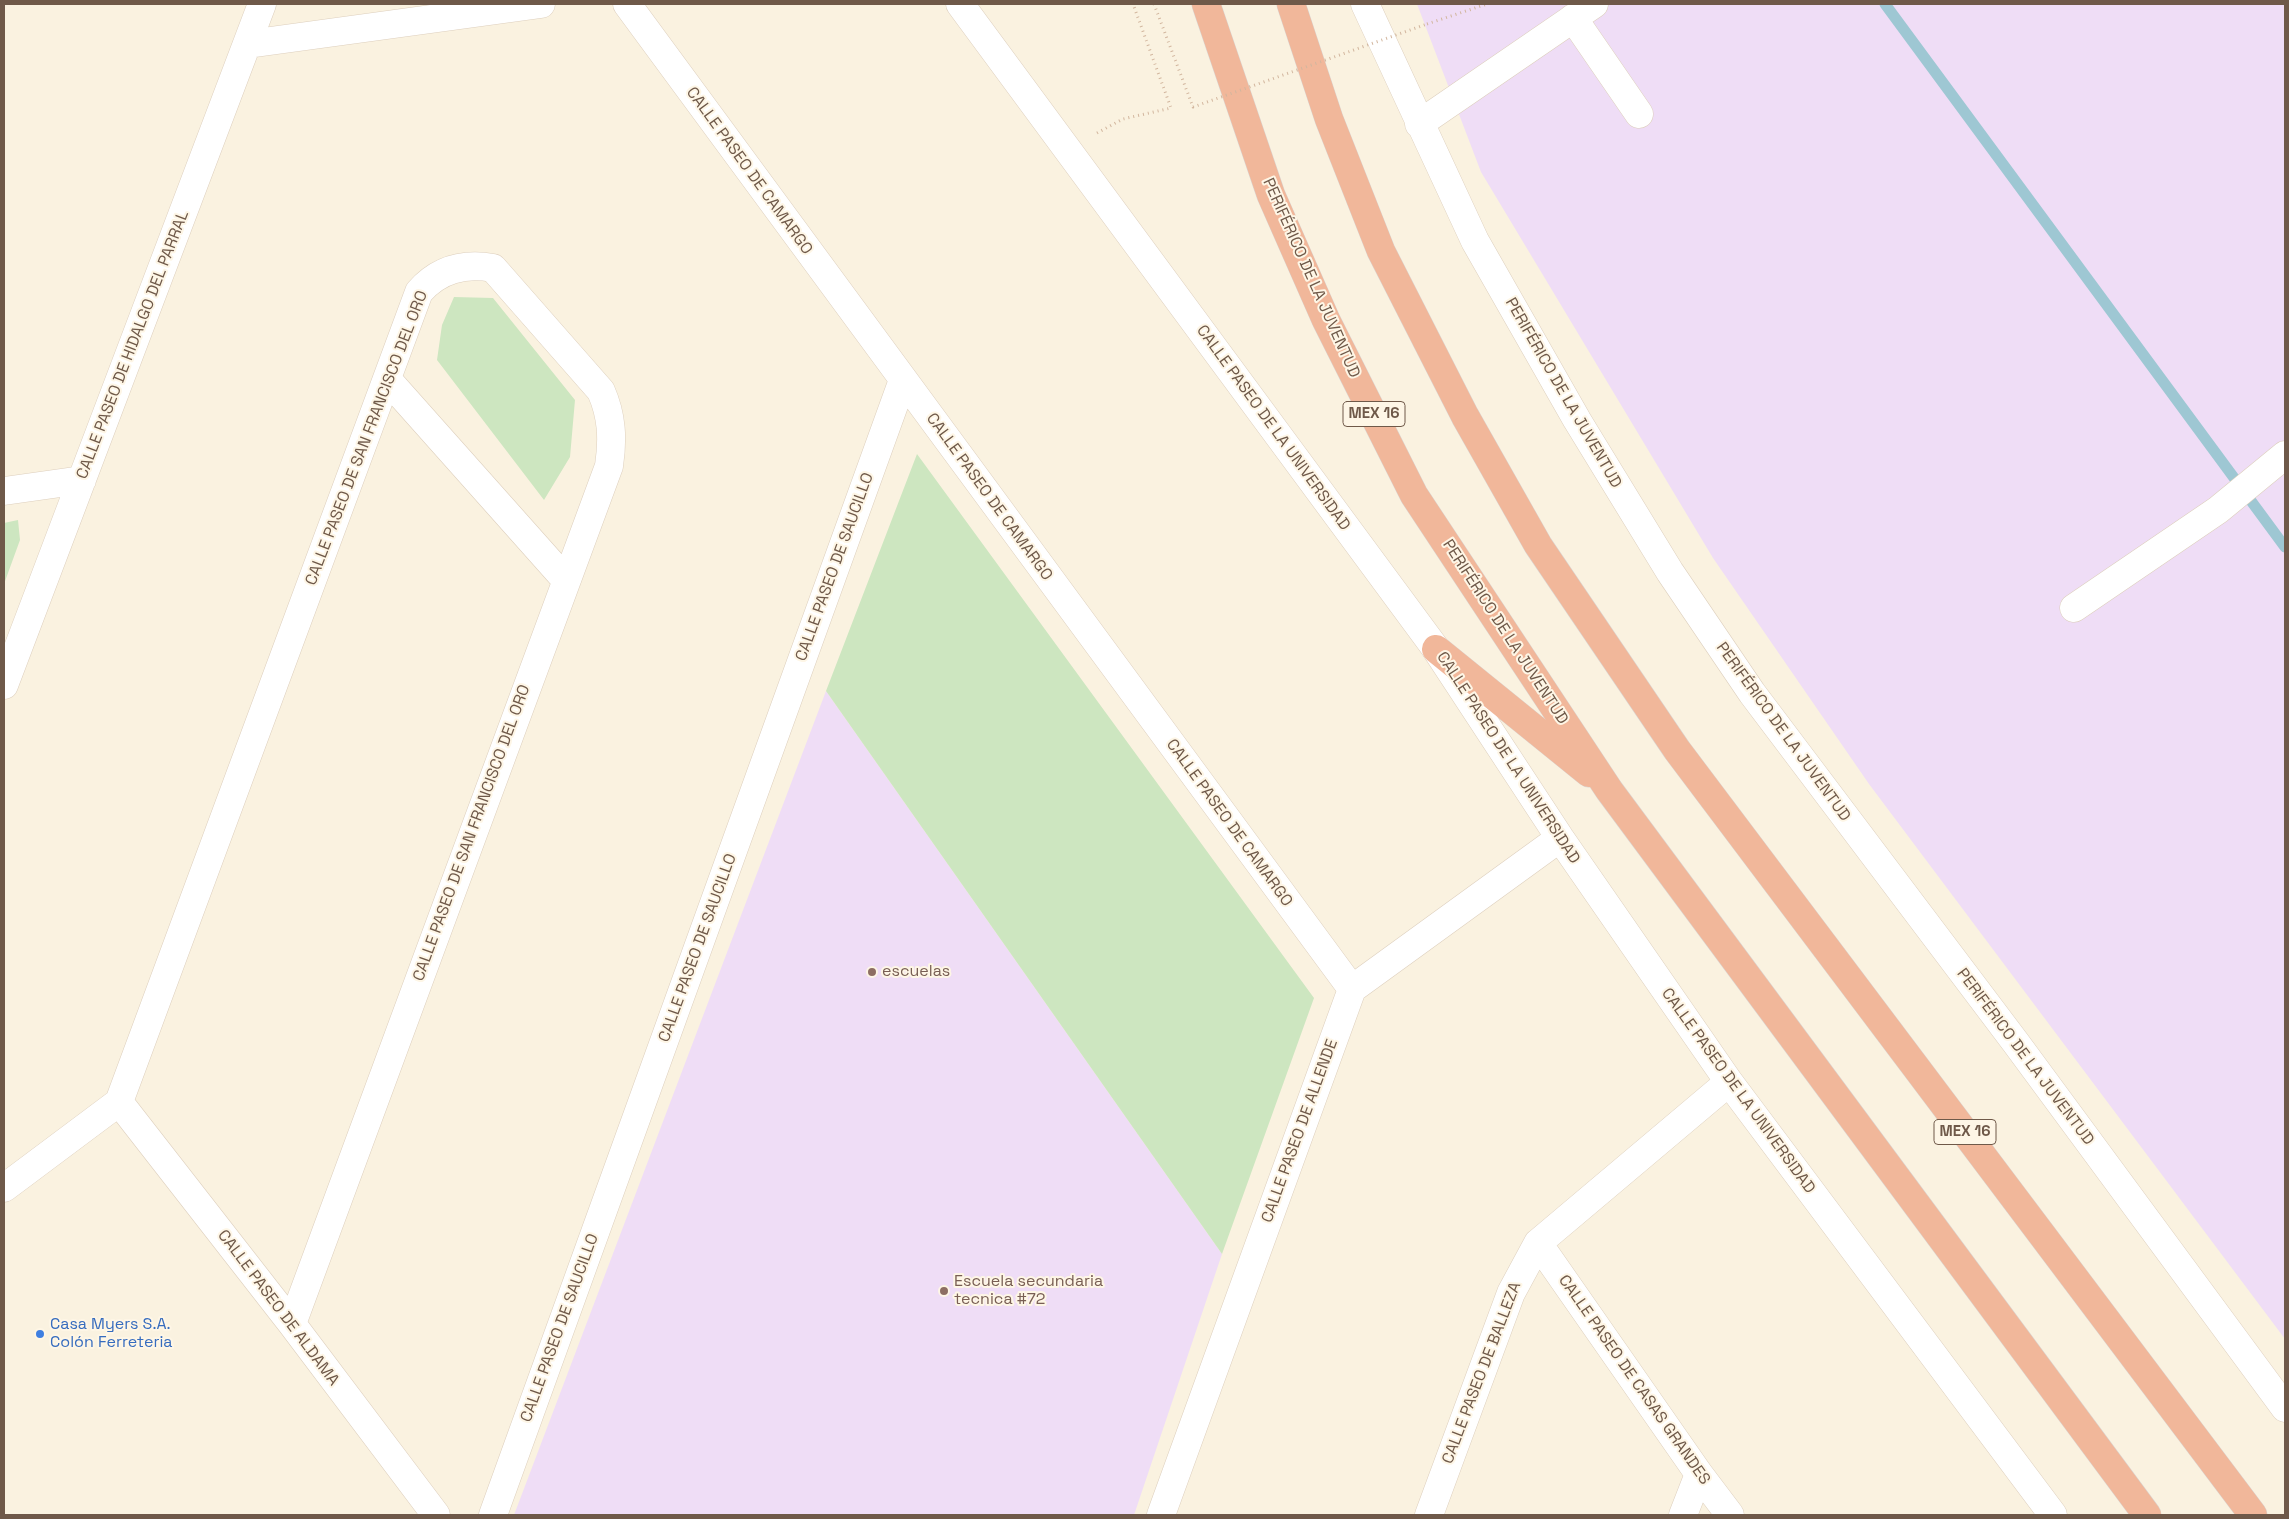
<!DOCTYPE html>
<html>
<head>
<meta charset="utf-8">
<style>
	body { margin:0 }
	#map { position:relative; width:2289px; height:1519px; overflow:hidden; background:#faf2e0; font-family:"Space Grotesk",sans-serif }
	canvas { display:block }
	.frame { position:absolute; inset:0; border:5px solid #6f5949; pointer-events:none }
</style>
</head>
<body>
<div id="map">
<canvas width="2289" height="1519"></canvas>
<div class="frame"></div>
</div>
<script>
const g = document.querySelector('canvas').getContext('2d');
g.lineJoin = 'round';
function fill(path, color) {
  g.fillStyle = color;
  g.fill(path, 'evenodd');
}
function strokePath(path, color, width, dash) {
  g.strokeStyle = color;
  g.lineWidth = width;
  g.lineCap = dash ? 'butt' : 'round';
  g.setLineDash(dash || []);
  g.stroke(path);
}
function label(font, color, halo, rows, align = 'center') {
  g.font = font + ' "Space Grotesk",sans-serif';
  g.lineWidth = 4;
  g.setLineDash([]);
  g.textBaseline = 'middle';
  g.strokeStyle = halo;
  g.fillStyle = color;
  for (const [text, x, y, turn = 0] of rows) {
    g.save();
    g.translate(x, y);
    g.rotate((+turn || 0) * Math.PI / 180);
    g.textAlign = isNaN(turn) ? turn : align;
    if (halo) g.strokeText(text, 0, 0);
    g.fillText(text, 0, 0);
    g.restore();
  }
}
fill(new Path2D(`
	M1417,4H2285V1339L1869,784L1713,558L1481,172Z
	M826,691L1222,1254L1134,1515H514Z`), '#efddf6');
fill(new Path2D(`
	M454,297L493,298L575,400L570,457L544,500L437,360L442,325Z
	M917,454L1314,998L1222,1254L826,691Z
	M18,520L20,540L4,584V523Z`), '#cde6c0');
strokePath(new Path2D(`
	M1885,4L2285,547`), '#9ec7d3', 11);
const minor = new Path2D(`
	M627,4L1352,989
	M960,4L1436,649L1560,838L1729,1082L2053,1515
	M1365,4L1475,241L1577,420L1670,572L1752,693L2016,1043L2285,1408
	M1573,18L1639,114
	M248,44L541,4
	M1419,124L1594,4
	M387,379L565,579
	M4,491L82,480
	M2074,608L2218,510L2285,455
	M4,685L262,4
	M119,1102L292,1324L436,1515
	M4,1188L119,1102L419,292C439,269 464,263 493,268L601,391C612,416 613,439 609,466L292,1324
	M1538,1243L1699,1474L1730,1515
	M493,1515L903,380
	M1161,1515L1352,989L1560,838
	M1429,1515L1511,1293L1538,1243L1729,1082
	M1683,1515L1699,1474`);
const highway = new Path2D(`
	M1206,4L1271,195L1326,320L1414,495L1609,790L2147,1515
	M1291,4L1329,119L1381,251L1465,416L1538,545L1677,750L2253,1515
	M1436,649L1589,773`);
strokePath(minor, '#ddcfbd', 29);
strokePath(highway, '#dad4d0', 29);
strokePath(new Path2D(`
	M1427,24L1487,4
	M1097,133L1123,119L1171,108L1133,4`), '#d2b69e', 3, [1, 4]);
strokePath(minor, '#fff', 28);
strokePath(highway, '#f1b79a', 28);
strokePath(new Path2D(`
	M1154,4L1193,107L1427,24`), '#d2b69e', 3, [1, 4]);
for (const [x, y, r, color] of [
	[872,972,5,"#8d6e63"],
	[944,1291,5,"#8d6e63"],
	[40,1334,5,"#3f7fe0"]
]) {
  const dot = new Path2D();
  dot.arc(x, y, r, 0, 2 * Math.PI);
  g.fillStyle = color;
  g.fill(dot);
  strokePath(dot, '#fef6e6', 2);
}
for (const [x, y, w] of [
	[1374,414,62],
	[1965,1132,62]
]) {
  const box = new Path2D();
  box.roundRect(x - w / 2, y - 12.5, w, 25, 4);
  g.fillStyle = '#fef6e6';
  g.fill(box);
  strokePath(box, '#6f5949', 1);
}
label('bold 15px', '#6f5949', null, [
	["MEX 16",1374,414],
	["MEX 16",1965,1132]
]);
label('16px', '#6f5949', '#fef6e6', [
	["CALLE PASEO DE CAMARGO",749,171,54],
	["PERIFÉRICO DE LA JUVENTUD",1311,278,66],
	["CALLE PASEO DE HIDALGO DEL PARRAL",133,345,-69],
	["PERIFÉRICO DE LA JUVENTUD",1563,393,60],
	["CALLE PASEO DE LA UNIVERSIDAD",1273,428,54],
	["CALLE PASEO DE SAN FRANCISCO DEL ORO",367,438,-69],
	["CALLE PASEO DE CAMARGO",989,497,54],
	["CALLE PASEO DE SAUCILLO",835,567,-70],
	["PERIFÉRICO DE LA JUVENTUD",1505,632,57],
	["PERIFÉRICO DE LA JUVENTUD",1783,732,54],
	["CALLE PASEO DE LA UNIVERSIDAD",1508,758,57],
	["CALLE PASEO DE CAMARGO",1229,823,54],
	["CALLE PASEO DE SAN FRANCISCO DEL ORO",472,833,-70],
	["CALLE PASEO DE SAUCILLO",698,948,-70],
	["PERIFÉRICO DE LA JUVENTUD",2025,1057,53],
	["CALLE PASEO DE LA UNIVERSIDAD",1738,1091,54],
	["CALLE PASEO DE ALLENDE",1300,1131,-70],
	["CALLE PASEO DE ALDAMA",278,1308,53],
	["CALLE PASEO DE SAUCILLO",560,1328,-70],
	["CALLE PASEO DE BALLEZA",1482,1373,-69],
	["CALLE PASEO DE CASAS GRANDES",1634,1380,55]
]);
label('16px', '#785e54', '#fef6e6', [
	["escuelas",882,972],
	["Escuela secundaria",954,1282],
	["tecnica #72",954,1300]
], 'left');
label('16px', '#366cbe', '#fef6e6', [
	["Casa Myers S.A.",50,1325],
	["Colón Ferreteria",50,1343]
], 'left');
</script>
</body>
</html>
